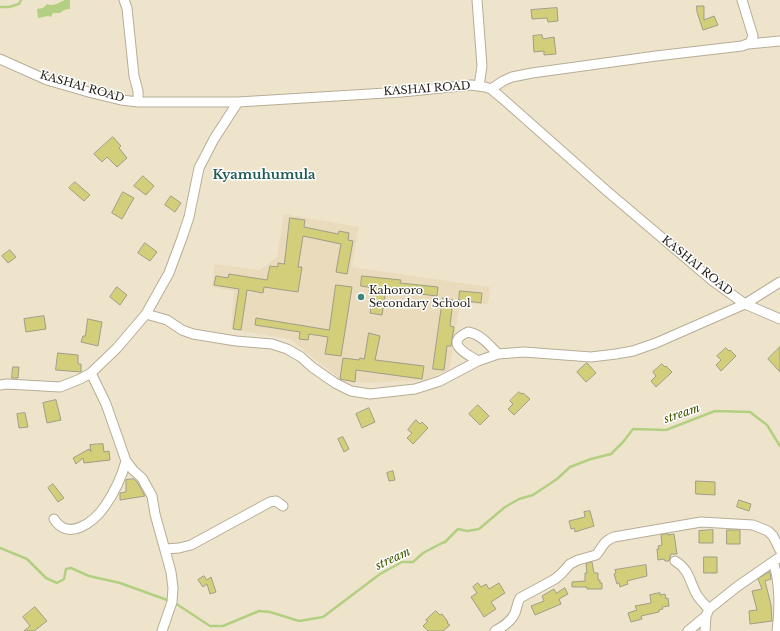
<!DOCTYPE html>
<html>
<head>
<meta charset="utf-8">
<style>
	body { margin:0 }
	canvas { display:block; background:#eee4cc }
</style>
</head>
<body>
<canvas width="780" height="631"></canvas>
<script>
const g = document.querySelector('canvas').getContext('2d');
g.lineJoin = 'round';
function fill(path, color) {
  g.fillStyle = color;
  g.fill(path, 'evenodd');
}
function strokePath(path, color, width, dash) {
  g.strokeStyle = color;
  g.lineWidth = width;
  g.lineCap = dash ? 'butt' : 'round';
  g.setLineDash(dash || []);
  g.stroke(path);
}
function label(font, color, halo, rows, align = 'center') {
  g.font = font + ' "Libre Baskerville",serif';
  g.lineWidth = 3;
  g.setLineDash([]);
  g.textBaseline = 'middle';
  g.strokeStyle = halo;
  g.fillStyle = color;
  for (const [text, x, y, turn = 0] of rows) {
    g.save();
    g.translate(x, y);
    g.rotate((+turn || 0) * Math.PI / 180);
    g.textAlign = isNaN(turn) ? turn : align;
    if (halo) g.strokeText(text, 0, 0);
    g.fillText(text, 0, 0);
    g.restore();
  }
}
fill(new Path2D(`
	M284,214L359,227L352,267L490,287L488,304L460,303L449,370L424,380L365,383L340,379L290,339L231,329L234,291L212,287L215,264L260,270L277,257Z`), '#e9dbbc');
fill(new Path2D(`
	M65,0H70V9L64,10L60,13H53L51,17L48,16L38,18L37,9L43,8L47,4C53,7 58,3 65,0Z`), '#b3d082');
strokePath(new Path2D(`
	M0,7H9L19,4L21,0
	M0,548L27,559L46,578L57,583L64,579L66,569L71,568L89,576L120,583L170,601
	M175,603L210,626H223L259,611L270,612L299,621L323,617L380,574L402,562H413L423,553L442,543L445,542L458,529L467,531L479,529L505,507L519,499L533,495L557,479L570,467L591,459L611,454L623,442L633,429L666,430L715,411L750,412L767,425L780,446`), '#b3d082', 2.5);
const building = new Path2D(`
	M697,6H704V20L714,16L718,25L703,30L697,12Z
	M557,8L558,21L548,22L547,18L532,19L531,10Z
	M542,35L543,39L554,37L556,54L544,55V51L534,52L533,36Z
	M113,137L121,146L119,148L127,158L117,167L107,157L102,162L94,154Z
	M143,176L154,186L146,195L134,186Z
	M75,182L90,195L84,201L69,188Z
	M123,192L134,198L122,219L112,213Z
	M171,196L181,203L175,212L165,205Z
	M290,218L305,220L304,227L338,234L339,231L349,233L348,240L353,241L347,274L336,272L341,244L303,236L298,267H302L298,292L264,287L263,293L247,290L241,330L233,329L239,289L214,285L216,276L228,278L229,274L267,280L270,266L278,267V263L284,264Z
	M145,243L157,252L150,261L138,253Z
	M10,250L16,257L8,263L2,256Z
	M362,276L401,280L400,283L438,287L437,296L386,290L382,315L370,313L374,288L361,286Z
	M336,285L352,287L341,356L325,354L328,337L309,334L308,340L299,339L300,332L255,325L256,318L329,330Z
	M117,287L127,295L120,305L110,297Z
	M460,291L482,293L481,303L459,300Z
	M443,298L453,300L450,326L454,327L451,346H447L444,370L433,369Z
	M44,316L46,329L26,332L24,319Z
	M88,319L102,322L98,346L81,342L83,336H85Z
	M369,333L380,336L375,360L424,366L422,379L356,370L355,382L340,379L343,358L359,360L360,358L364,359Z
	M780,347V372L768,359Z
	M726,348L729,351L730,350L736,356L721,371L716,365L721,360L717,356Z
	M58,353L78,355V364H81V372L56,370Z
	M587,363L596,373L586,382L577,372Z
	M662,364L665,367L666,366L672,372L656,387L651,381L656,376L653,372Z
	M13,367H19L18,378H12Z
	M519,392L522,394L523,393L530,399L514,415L508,409L513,404L510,401Z
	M56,400L61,420L47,423L43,403Z
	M478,405L489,416L480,425L469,414Z
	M369,408L375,422L362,428L356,414Z
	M25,413L28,427L19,428L17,414Z
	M416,420L420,424L422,422L428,428L413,444L407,438L412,433L408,430Z
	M343,437L349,449L344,452L338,439Z
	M103,444L104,452L109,451L110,460L84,463L83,458L76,464L73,458L89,449L91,452L90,445Z
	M393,471L395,480L389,481L387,473Z
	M134,479L137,482L145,496L120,500V493L126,492V480Z
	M696,481L715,482V495L696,494Z
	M53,484L64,498L58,502L48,488Z
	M739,500L751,504L749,511L737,507Z
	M590,511L594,526L575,532L574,528L571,529L569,521L585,517L584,512Z
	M713,530V543H699V531Z
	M727,530H740V544H727Z
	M668,534V535L674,534L677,554H671L669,561H665L664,559L658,560L657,549H659L658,546L662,545L661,535Z
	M704,557H717V573H704Z
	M592,562L594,573H598V580H600V583H602V589H587V587H572V582L585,581V573H587L586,564Z
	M646,565L647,576L627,581L628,584L620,587L619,583L617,584L614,574L616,573L615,570Z
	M770,572L771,579L765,581L771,605L772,621L750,624L749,611L757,610L752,591L762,589L758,579Z
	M204,576L207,580L211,577L216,592L210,594L207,584L203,587L198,580Z
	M478,583L481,587L486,584L489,589L499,583L505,593L491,602L496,609L484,617L471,597L477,593L473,587Z
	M565,588L568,594L559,599L561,604L535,615L531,606L544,601L542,596L554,589L556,593Z
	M660,593V595L665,594L666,599L668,598L669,606L662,607L663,609L659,610V612L641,616L642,619L631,622L628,613L637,610L635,606L651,603L650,595Z
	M35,607L47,621L34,631H24L30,626L23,617Z
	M436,611L440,615L442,614L448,622L447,623L450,625L443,631H428L423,626L428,621L426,620Z`);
fill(building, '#d2ce79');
strokePath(building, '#9f9e86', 1);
const minor = new Path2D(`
	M124,0L127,8L134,76L138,91V102
	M477,0L482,66L479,86
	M748,44L780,41
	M0,59L47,80L92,93L121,100L138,102H238L402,92L471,85L485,87L491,89L503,99L608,192L713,281L745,304L780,319
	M491,89L503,81L512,77L532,73L656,56L742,46L750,43L753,36L742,0
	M146,314L167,320L182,330L193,334L236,341L272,344L287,349L301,357L312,367L335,383L351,391L370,394L415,389L440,381L478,361L498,354L524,352L591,357L616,354L633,351L656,343L745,304L780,282
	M478,361C467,354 443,343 468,332C481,334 489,345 498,354
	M91,373L106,404L126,461L133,470L142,478L152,496L155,514L171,572L173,588L172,602L162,631
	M0,385L7,384L60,387L80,379L91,373L117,348L146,314L169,273L182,238L189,217L199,168L214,139L238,102
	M54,519C68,542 94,522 105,506C114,493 122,476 126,461
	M166,549L179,548L191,545L270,502L276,501L283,506
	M675,561C690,570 689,581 697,595C700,600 705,605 709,609
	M773,562C780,581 780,610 777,631
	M495,631C502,627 511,622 515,613C517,608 517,603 520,598L555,579L561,574L570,564L578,560L596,555C604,546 602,542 614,537L701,522L753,525L768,531L773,536L780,550
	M688,631L706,616L709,609L738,586L780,557
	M705,631L706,616`);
strokePath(minor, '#b7ad96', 11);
strokePath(minor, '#fff', 9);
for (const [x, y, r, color] of [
	[361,297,4,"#40857b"]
]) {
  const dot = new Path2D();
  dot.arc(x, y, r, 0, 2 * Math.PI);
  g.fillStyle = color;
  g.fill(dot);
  strokePath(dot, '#fff', 1.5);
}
label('11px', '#211d14', '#fff', [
	["KASHAI ROAD",82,87,16],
	["KASHAI ROAD",427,89,-4],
	["KASHAI ROAD",697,266,39]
]);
label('11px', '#211d14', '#fff', [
	["Kahororo",369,291],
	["Secondary School",369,304]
], 'left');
label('italic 12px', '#425a00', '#fff', [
	["stream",682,414,-19],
	["stream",393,559,-25]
]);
label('bold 13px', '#235b53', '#fff', [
	["Kyamuhumula",264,175]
]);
</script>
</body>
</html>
